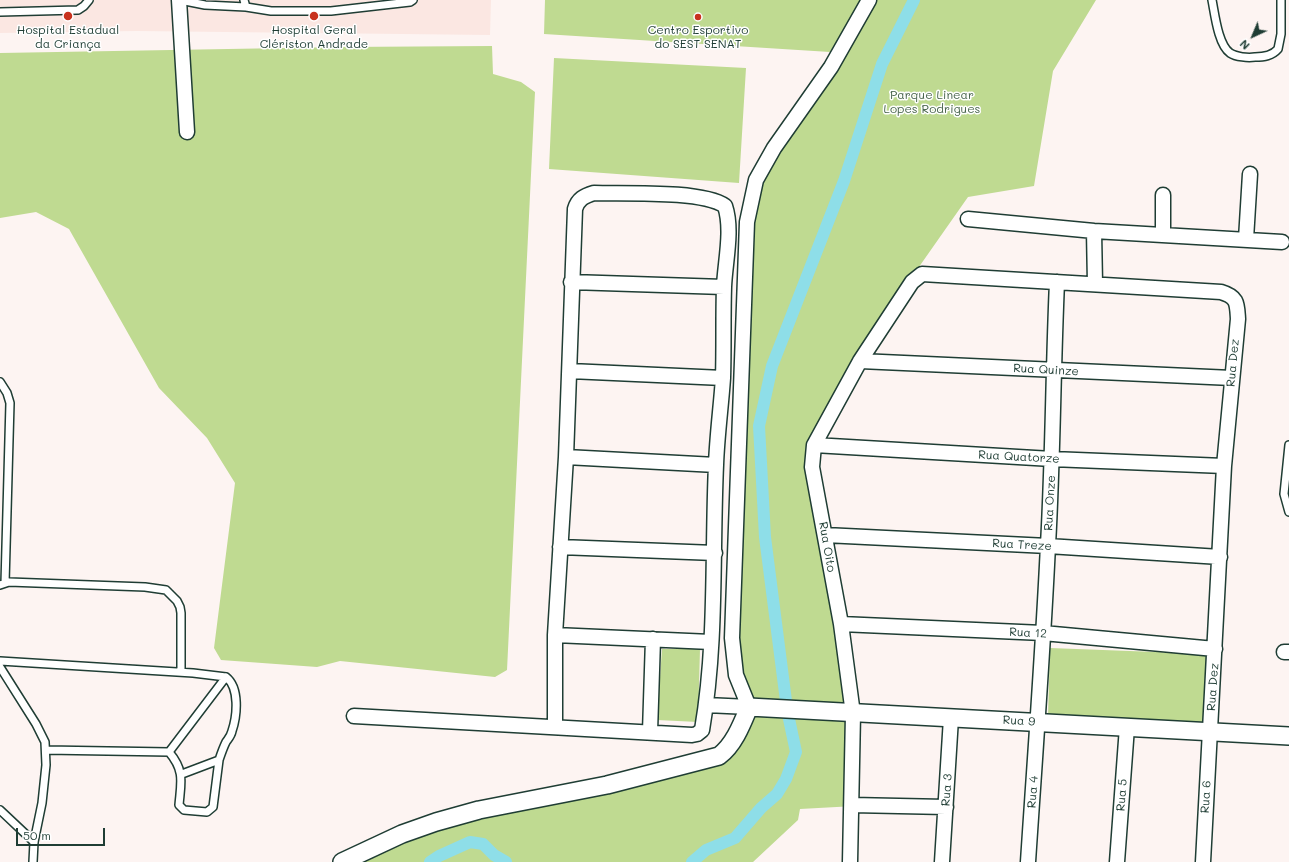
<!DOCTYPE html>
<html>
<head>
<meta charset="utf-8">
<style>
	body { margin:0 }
	#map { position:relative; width:1289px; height:862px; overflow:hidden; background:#fdf4f2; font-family:Mali,sans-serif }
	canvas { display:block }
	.north { position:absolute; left:1233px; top:16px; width:40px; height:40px; -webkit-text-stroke:3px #fff; paint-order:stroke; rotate:224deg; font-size:11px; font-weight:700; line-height:16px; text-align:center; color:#1f3d34 }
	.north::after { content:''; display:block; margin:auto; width:14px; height:18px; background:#1f3d34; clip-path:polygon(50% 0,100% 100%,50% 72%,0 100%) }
	.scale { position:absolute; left:16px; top:828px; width:89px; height:18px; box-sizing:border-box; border:2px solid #1f3d34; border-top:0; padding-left:5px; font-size:12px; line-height:14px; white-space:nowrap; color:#1f3d34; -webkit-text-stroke:3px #fff; paint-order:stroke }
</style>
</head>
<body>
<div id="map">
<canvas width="1289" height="862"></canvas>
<div class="north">N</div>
<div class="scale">50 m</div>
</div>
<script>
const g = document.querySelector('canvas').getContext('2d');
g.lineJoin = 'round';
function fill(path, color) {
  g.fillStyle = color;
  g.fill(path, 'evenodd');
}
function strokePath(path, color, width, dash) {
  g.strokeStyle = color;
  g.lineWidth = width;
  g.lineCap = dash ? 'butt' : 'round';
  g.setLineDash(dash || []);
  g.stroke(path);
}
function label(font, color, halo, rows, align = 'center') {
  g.font = font + ' Mali,sans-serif';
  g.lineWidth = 3;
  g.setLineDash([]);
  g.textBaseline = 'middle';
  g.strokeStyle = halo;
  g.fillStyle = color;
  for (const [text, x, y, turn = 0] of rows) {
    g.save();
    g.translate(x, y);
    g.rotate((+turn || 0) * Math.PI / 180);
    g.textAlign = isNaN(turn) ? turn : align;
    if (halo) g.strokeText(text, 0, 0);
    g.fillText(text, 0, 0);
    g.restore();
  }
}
fill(new Path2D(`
	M0,0H491L490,35L137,31L0,33Z`), '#fbe7e2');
fill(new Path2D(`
	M545,0H862L830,52L544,34Z
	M874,0H1096L1053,71L1034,186L968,197L914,274L813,443L843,624L855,806L800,809L798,820L753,862H333L342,856L406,827L716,756L744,717L735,677L748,221L757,179Z
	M492,46L493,74L521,82L535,92L507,670L495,677L340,661L317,667L221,660L214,648L235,483L207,438L159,388L69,229L36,212L0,218V53L342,47Z
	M554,58L746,68L739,183L549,169Z
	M1050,648L1209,654L1207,723L1048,716Z
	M662,649H700L698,722L657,720Z`), '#bfda91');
strokePath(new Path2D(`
	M786,701L765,537L759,426L772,366L844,181L882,64L914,0
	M430,862L439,856L470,842L483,844L494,855L506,862
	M692,862L706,850L735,838L761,808L777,794L786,779L796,752L789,719`), '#8edee8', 12);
const service = new Path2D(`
	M180,0L205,5L246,7
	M244,0L246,7L271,11H331L410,2L413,0
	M1212,0C1215,15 1218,44 1230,53C1236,57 1248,58 1255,57C1264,57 1272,56 1278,49L1281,34V0
	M0,12L78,10L84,6L89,0
	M0,382L7,393L10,403L5,583
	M1289,445L1284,494L1289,512
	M0,585L9,582L145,587L166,590L177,601L180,607L181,613V672
	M0,661L193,673L226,677C240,688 237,716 232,731C231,736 228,739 226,742C223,748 221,754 219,760L182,774
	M0,667L36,724L45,742L46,765L42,803L34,842L33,862
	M46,750L169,752L226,677
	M169,752C185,771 181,782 179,805L184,810L207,812L213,807L219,760
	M0,810L34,842`);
const minor = new Path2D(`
	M179,0L187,132
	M968,219L1094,231L1282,242
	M1094,231L1095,284
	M1163,235V195
	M1246,239L1250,174
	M571,282L724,287
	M860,361L1232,378
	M570,371L723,378
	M814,445L1052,459L1224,466
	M566,457L716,465
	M825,535L1048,546L1220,557
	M560,547L715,553
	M841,624L1043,633L1215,649
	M555,635L711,642
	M1284,652H1289
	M706,705L749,707L736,675L732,638L747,222L756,180L774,148L831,67L869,0
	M354,716L692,735L697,734L702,730C717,643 712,553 716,465C717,436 721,407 723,378C724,347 723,317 724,287C725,262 733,230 725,206C702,190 624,194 594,193C584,196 578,199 575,209L566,457L555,635V727
	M650,732L653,639
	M852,805L946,807
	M850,862L853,714L841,624L812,467L814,445L860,361L912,282L922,274L1221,292C1238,297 1237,304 1238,319L1224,466L1203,862
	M942,862L951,718
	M1028,862C1035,756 1043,651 1048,545C1053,458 1053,370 1057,282
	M1117,862L1127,727`);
const tertiary = new Path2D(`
	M342,862L402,834L436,822L479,810L607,785L719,756C734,745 742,724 749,707L1289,736`);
strokePath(service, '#1f3d34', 10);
strokePath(minor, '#1f3d34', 17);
strokePath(tertiary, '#1f3d34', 20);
strokePath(service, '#fff', 7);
strokePath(minor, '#fff', 14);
strokePath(tertiary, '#fff', 17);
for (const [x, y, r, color] of [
	[68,16,5,"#c8321e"],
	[314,16,5,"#c8321e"],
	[698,17,4,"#c8321e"]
]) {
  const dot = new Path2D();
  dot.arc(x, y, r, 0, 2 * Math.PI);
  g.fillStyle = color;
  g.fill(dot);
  strokePath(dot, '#fff', 1.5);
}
label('12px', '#1f3d34', '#fff', [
	["Hospital Estadual",68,30],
	["da Criança",68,44],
	["Hospital Geral",314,30],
	["Clériston Andrade",314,44],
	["Centro Esportivo",698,30],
	["do SEST SENAT",698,44]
]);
label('12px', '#47644b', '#fff', [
	["Parque Linear",932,95],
	["Lopes Rodrigues",932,109]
]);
label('12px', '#1f3d34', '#fff', [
	["Rua Dez",1233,363,-85],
	["Rua Quinze",1046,370,3],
	["Rua Quatorze",1019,457,3],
	["Rua Onze",1050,503,-87],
	["Rua Treze",1022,545,3],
	["Rua Oito",827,547,80],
	["Rua 12",1028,633,3],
	["Rua Dez",1213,687,-86],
	["Rua 9",1019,721,3],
	["Rua 3",947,790,-86],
	["Rua 4",1033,792,-86],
	["Rua 5",1122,795,-86],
	["Rua 6",1206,797,-87]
]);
</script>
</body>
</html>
